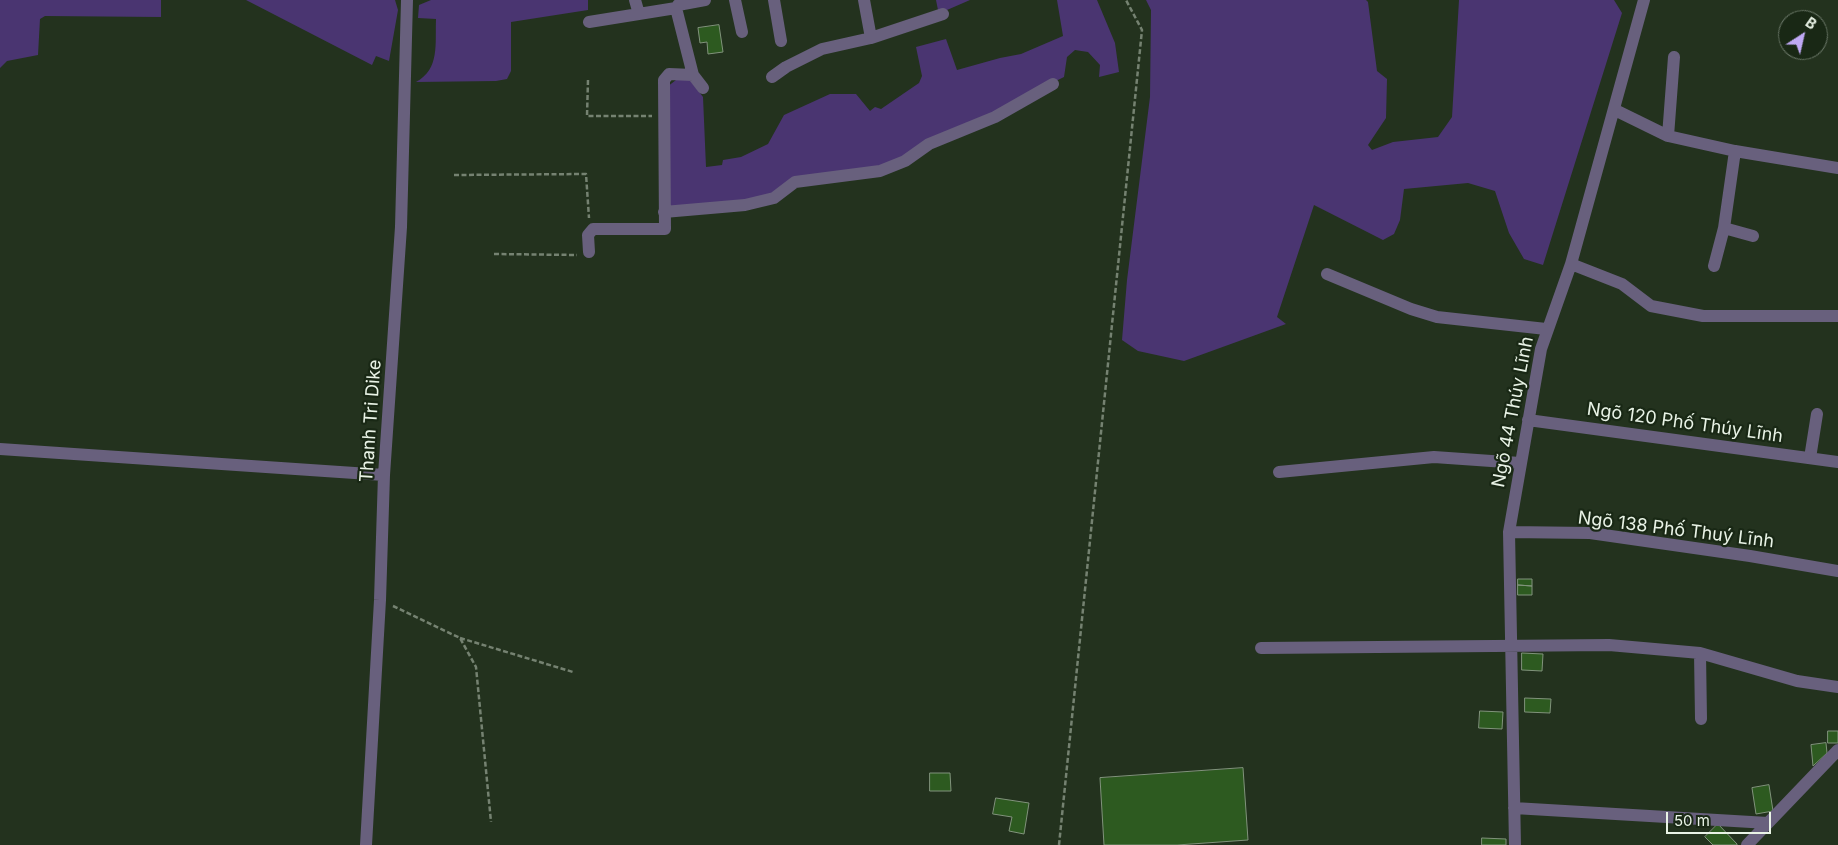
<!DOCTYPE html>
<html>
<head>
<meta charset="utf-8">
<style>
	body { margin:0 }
	#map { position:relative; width:1838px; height:845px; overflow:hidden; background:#23321e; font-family:Inter,sans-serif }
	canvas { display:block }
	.north { position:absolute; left:1778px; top:10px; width:50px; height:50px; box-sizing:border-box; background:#192815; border:1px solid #6c7969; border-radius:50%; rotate:35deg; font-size:14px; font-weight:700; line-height:20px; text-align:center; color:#e9f3e6 }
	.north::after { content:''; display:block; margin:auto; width:18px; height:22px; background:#bfa9f4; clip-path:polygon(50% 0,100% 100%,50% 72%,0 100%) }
	.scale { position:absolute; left:1666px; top:812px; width:105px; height:22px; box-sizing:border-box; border:2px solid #e9f3e6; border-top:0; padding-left:6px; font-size:15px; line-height:18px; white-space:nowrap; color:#e9f3e6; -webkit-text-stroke:4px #192815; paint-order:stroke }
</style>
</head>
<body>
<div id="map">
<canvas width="1838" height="845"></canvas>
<div class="north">B</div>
<div class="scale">50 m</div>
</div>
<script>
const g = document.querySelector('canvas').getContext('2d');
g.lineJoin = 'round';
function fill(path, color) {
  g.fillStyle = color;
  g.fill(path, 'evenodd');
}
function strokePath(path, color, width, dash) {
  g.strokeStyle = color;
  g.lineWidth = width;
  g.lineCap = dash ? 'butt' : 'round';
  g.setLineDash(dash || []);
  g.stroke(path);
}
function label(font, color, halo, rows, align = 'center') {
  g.font = font + ' Inter,sans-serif';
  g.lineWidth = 4.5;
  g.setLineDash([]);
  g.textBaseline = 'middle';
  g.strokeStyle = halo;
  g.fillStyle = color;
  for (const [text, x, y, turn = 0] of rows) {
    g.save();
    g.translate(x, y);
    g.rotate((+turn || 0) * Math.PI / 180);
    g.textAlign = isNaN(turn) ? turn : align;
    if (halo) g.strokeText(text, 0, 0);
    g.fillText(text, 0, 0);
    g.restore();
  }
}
fill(new Path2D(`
	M0,0H161V17L45,16L40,19L38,55L7,61L0,68Z
	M246,0H395L398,10L389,61L376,56L372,65Z
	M431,0H588V10L511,22V71L507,79L496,81L416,82C440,69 435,44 436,19L418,18L419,5Z
	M936,0H970L947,10H938Z
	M1057,0H1097L1115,43L1119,72L1099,77L1100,65L1088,52L1075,50L1067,57L1064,77L879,169L796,179L770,198L673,210L667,205V87L676,80H690L703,97L706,167L722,165L723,160L741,157L768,144L784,115L830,94H856L870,111L875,107L881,109L919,83L922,76L916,47L946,39L957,70L1000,58L1021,54L1063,36Z
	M1146,0H1366L1368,2L1377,71L1387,79L1386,118L1368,145L1372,150L1393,142L1438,137L1452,117L1459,0H1614L1622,13L1543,265L1524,259L1509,233L1495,191L1468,183L1404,189L1400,220L1394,234L1383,240L1314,205L1277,317L1286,324L1184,361L1138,351L1122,340L1127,280L1150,97L1151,10Z`), '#4a3571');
const building = new Path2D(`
	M719,25L723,52L708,54L707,42L700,43L698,28Z
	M1518,579H1532V586L1518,585Z
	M1518,585L1532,586V595H1518Z
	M1522,653L1543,654L1542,671L1522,670Z
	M1525,698L1551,699L1550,713L1525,712Z
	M1480,711L1503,712L1502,729L1479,728Z
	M1828,731H1838V743H1828Z
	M1826,743L1827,753L1813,766L1811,745Z
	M1243,768L1248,840L1177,845H1104L1100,778Z
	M930,773H950L951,791H930Z
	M1769,785L1773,811L1756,814L1752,788Z
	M996,798L1029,803L1024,834L1009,831L1012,817L993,814Z
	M1718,824L1737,844V845H1713L1705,837Z
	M1482,838L1506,839V845H1482Z`);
fill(building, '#2d5a20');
strokePath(building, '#81937c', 1);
strokePath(new Path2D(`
	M588,80L587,116H652
	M454,175L586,174L589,218
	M494,254L577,255
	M393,606L460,638L476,667L491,822
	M460,638L573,672
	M1059,845L1142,30L1126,0`), '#758271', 2.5, [5, 2.5]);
strokePath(new Path2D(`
	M635,0L639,14
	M735,0L742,32
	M774,0L781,41
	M864,0L871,38
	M589,22L676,8
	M772,77L786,67L822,49L871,38L943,14
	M703,88L693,75L676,8L678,5L705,0
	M1615,110L1668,136L1735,151L1838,168
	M1668,136L1674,57
	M664,212L745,205L774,198L795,182L880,171L905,161L929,144L995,117L1053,84
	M1724,228L1753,236
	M589,252L588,235L593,229H665L664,80L669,74L693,75
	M1571,264L1622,284L1651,306L1703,316H1838
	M1714,266L1724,228L1735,151
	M1327,274L1411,309L1437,317L1546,329
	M1528,420L1838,462
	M0,449L384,475
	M1810,458L1817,414
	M1279,472L1434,457L1520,463
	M1509,532L1590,533L1750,556L1838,571
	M1261,648L1609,645L1700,653L1797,681L1838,687
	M1700,653L1701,719
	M1514,808L1768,823
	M366,845L380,600L384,475L401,227L407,0
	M1515,845L1509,532L1541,349L1571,264L1644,0
	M1747,845L1838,750`), '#68607d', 12);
label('18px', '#e9f3e6', '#192815', [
	["Ngõ 44 Thúy Lĩnh",1513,412,-79],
	["Thanh Tri Dike",371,421,-86],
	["Ngõ 120 Phố Thúy Lĩnh",1685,423,8],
	["Ngõ 138 Phố Thuý Lĩnh",1676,530,7]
]);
</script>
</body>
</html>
